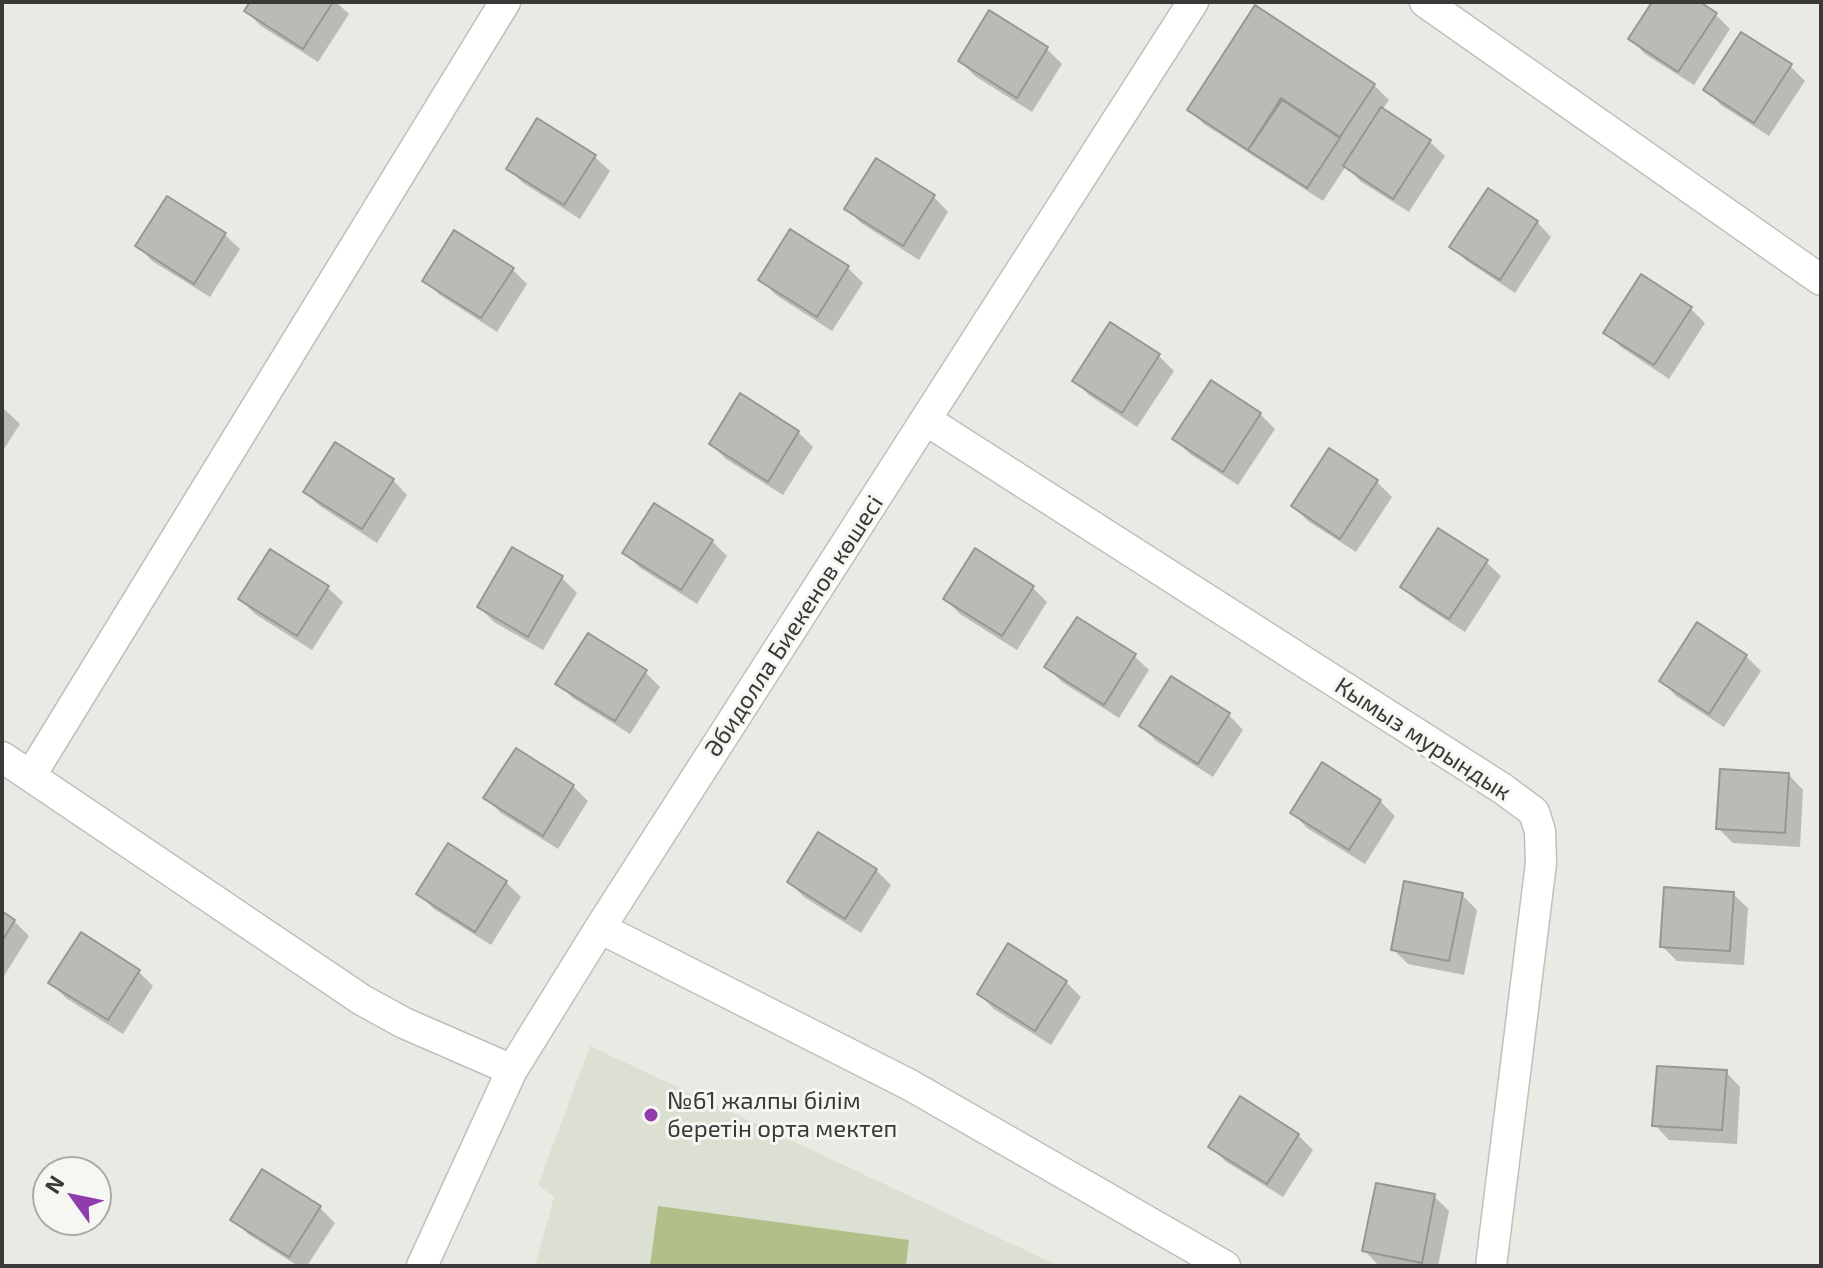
<!DOCTYPE html>
<html>
<head>
<meta charset="utf-8">
<style>
	body { margin:0 }
	#map { position:relative; width:1823px; height:1268px; overflow:hidden; background:#e8eae4; font-family:"Exo 2",sans-serif }
	canvas { display:block }
	.frame { position:absolute; inset:0; border:4px solid #393a38; pointer-events:none }
	.north { position:absolute; left:32px; top:1156px; width:80px; height:80px; box-sizing:border-box; background:#f6f7f2; border:2px solid #aaaba8; border-radius:50%; rotate:303deg; font-size:22px; font-weight:700; line-height:32px; text-align:center; color:#393a38 }
	.north::after { content:''; display:block; margin:auto; width:28px; height:36px; background:#903dac; clip-path:polygon(50% 0,100% 100%,50% 72%,0 100%) }
</style>
</head>
<body>
<div id="map">
<canvas width="1823" height="1268"></canvas>
<div class="frame"></div>
<div class="north">N</div>
</div>
<script>
const g = document.querySelector('canvas').getContext('2d');
g.lineJoin = 'round';
function fill(path, color) {
  g.fillStyle = color;
  g.fill(path, 'evenodd');
}
function strokePath(path, color, width, dash) {
  g.strokeStyle = color;
  g.lineWidth = width;
  g.lineCap = dash ? 'butt' : 'round';
  g.setLineDash(dash || []);
  g.stroke(path);
}
function label(font, color, halo, rows, align = 'center') {
  g.font = font + ' "Exo 2",sans-serif';
  g.lineWidth = 6;
  g.setLineDash([]);
  g.textBaseline = 'middle';
  g.strokeStyle = halo;
  g.fillStyle = color;
  for (const [text, x, y, turn = 0] of rows) {
    g.save();
    g.translate(x, y);
    g.rotate((+turn || 0) * Math.PI / 180);
    g.textAlign = isNaN(turn) ? turn : align;
    if (halo) g.strokeText(text, 0, 0);
    g.fillText(text, 0, 0);
    g.restore();
  }
}
fill(new Path2D(`
	M590,1046L1059,1266H535L554,1197L538,1185Z`), '#dce0d3');
fill(new Path2D(`
	M658,1206L909,1240L906,1266H650Z`), '#b1c088');
fill(new Path2D(`
	M252,2H336L349,14L318,62L261,26L246,11Z
	M1655,2H1696L1715,14L1730,29L1694,85L1645,54L1631,39Z
	M1256,8L1374,85L1389,100L1382,110L1430,142L1445,156L1409,212L1360,181L1346,166L1323,201L1204,124L1190,110Z
	M990,13L1047,49L1062,64L1032,112L975,76L960,61Z
	M1790,66L1805,81L1769,136L1721,105L1706,90Z
	M538,120L595,157L610,171L580,219L523,183L508,168Z
	M934,197L948,212L919,260L861,223L847,209Z
	M168,198L225,235L240,249L210,297L152,261L138,246Z
	M1537,222L1551,237L1515,293L1467,261L1452,247Z
	M791,232L848,268L863,283L832,331L776,295L761,280Z
	M512,269L527,284L497,332L440,295L425,281Z
	M1690,308L1705,323L1669,379L1621,347L1606,332Z
	M1111,325L1159,356L1174,371L1137,427L1089,395L1075,381Z
	M2,407L20,424L2,452Z
	M1260,414L1275,429L1238,485L1190,454L1175,439Z
	M798,432L813,447L783,495L726,459L711,444Z
	M1329,451L1377,482L1392,497L1356,552L1308,521L1293,506Z
	M393,480L407,495L377,543L320,506L305,492Z
	M712,541L727,556L697,604L639,567L625,553Z
	M512,549L562,578L577,593L543,650L494,622L479,607Z
	M1486,562L1501,576L1465,632L1417,601L1402,586Z
	M1032,587L1047,602L1017,650L960,614L945,599Z
	M328,588L343,602L312,650L255,614L240,599Z
	M1134,656L1149,670L1119,718L1062,682L1047,667Z
	M1746,656L1761,671L1724,727L1676,696L1662,681Z
	M645,672L660,687L630,734L573,698L558,683Z
	M1229,715L1243,730L1213,777L1156,741L1141,726Z
	M1789,775L1803,790L1800,847L1733,843L1718,828Z
	M573,786L588,801L558,849L501,813L486,798Z
	M1380,801L1395,816L1365,864L1307,828L1293,813Z
	M819,834L876,870L891,885L861,933L804,897L789,882Z
	M506,882L521,897L491,945L434,909L419,894Z
	M1733,894L1748,908L1744,965L1677,961L1662,946Z
	M1462,895L1477,910L1464,975L1408,964L1393,949Z
	M2,914L14,921L29,936L2,979Z
	M138,971L153,986L123,1034L66,998L51,983Z
	M1066,982L1081,997L1051,1045L994,1009L979,994Z
	M1726,1072L1740,1087L1737,1144L1669,1140L1655,1125Z
	M1298,1135L1313,1150L1283,1197L1225,1161L1211,1146Z
	M263,1172L320,1208L335,1223L307,1266H298L248,1234L233,1219Z
	M1434,1196L1449,1211L1438,1266H1379L1365,1251Z`), '#0003');
const building = new Path2D(`
	M250,2H333L303,49L244,11Z
	M1652,2H1700L1717,13L1678,72L1628,39Z
	M1255,5L1375,84L1340,137L1281,98L1248,150L1187,110Z
	M989,10L1048,47L1017,98L958,61Z
	M1741,32L1792,64L1754,123L1703,90Z
	M1282,100L1340,138L1307,188L1248,150Z
	M1381,107L1431,140L1393,199L1343,166Z
	M537,118L596,155L564,205L506,169Z
	M876,158L935,195L903,246L844,209Z
	M1488,188L1538,221L1500,280L1449,247Z
	M167,196L226,233L194,284L135,246Z
	M790,229L849,266L817,317L758,280Z
	M454,230L514,268L481,318L422,281Z
	M1641,274L1692,307L1654,365L1603,333Z
	M1110,322L1160,354L1122,413L1072,381Z
	M1211,380L1261,413L1223,472L1172,439Z
	M740,393L799,431L768,482L709,444Z
	M335,442L394,479L362,529L303,492Z
	M1329,448L1378,480L1340,539L1291,506Z
	M654,503L713,540L681,590L622,553Z
	M1438,528L1488,560L1449,619L1400,587Z
	M512,547L563,576L528,637L477,607Z
	M975,548L1034,586L1002,636L943,599Z
	M270,549L329,586L297,636L238,599Z
	M1077,617L1136,654L1104,705L1044,667Z
	M1697,622L1747,655L1709,714L1659,681Z
	M588,633L647,670L615,721L555,684Z
	M1171,676L1230,713L1198,764L1139,726Z
	M516,748L574,785L543,836L483,798Z
	M1322,762L1381,800L1349,850L1290,813Z
	M1720,769L1789,773L1785,833L1716,829Z
	M818,832L877,869L845,919L787,882Z
	M448,843L507,881L475,932L416,894Z
	M1404,881L1463,893L1449,961L1391,950Z
	M1664,887L1734,892L1730,951L1660,947Z
	M2,911L15,920L2,941Z
	M81,932L140,970L108,1020L48,983Z
	M1008,943L1067,981L1035,1031L977,994Z
	M1657,1066L1727,1070L1722,1130L1652,1126Z
	M1240,1096L1299,1134L1267,1184L1208,1147Z
	M262,1169L321,1206L289,1257L230,1220Z
	M1376,1183L1435,1194L1422,1263L1362,1251Z`);
fill(building, '#babbb6');
strokePath(building, '#959791', 2);
const street = new Path2D(`
	M1425,2L1821,280
	M926,420L1503,789L1534,812L1540,831L1541,863L1491,1266
	M2,757L362,1000L404,1023L512,1070
	M31,775L505,2
	M600,928L910,1085L1225,1266
	M422,1266L512,1070L600,928L1193,2`);
strokePath(street, '#bfc0bb', 33);
strokePath(street, '#fff', 30);
for (const [x, y, r, color] of [
	[651,1115,8,"#903dac"]
]) {
  const dot = new Path2D();
  dot.arc(x, y, r, 0, 2 * Math.PI);
  g.fillStyle = color;
  g.fill(dot);
  strokePath(dot, '#f6f7f2', 3);
}
label('24px', '#393a38', '#f6f7f2', [
	["Әбидолла Биекенов көшесі",794,626,-57],
	["Кымыз мурындык",1423,739,33]
]);
label('24px', '#393a38', '#f6f7f2', [
	["№61 жалпы білім",667,1101],
	["беретін орта мектеп",667,1129]
], 'left');
</script>
</body>
</html>
